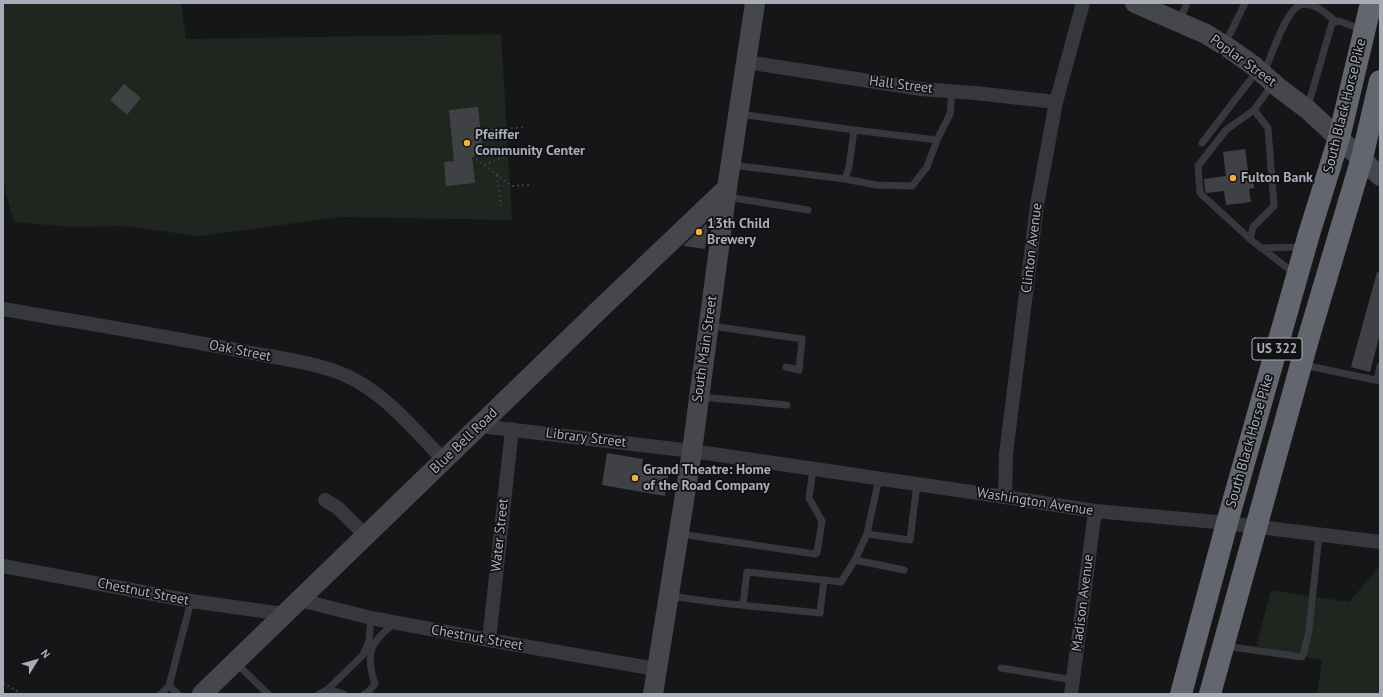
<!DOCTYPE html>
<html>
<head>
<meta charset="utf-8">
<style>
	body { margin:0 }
	#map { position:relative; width:1383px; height:697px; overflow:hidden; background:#161618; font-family:"PT Sans",sans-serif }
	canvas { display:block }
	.frame { position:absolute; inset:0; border:4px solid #a8adb8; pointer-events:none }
	.north { position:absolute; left:16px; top:641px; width:40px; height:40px; -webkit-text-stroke:3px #111113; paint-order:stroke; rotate:53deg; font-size:11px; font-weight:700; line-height:16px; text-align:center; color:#a8adb8 }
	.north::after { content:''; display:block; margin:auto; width:14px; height:18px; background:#a8adb8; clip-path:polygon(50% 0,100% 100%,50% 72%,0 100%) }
</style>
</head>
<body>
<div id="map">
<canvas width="1383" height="697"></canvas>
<div class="frame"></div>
<div class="north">N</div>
</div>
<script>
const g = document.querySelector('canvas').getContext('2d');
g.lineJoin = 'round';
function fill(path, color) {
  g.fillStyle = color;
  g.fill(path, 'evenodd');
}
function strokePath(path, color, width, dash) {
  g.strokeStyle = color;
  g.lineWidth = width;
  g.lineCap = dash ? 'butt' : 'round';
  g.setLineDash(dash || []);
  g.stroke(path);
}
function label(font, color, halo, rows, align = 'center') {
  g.font = font + ' "PT Sans",sans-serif';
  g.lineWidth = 3.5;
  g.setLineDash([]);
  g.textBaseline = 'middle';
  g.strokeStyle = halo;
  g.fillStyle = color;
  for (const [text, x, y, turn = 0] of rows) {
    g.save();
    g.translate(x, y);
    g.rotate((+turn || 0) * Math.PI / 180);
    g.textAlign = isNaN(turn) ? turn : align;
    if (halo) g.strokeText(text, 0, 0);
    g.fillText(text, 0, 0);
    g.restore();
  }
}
fill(new Path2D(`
	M3,3H181L186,39L501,34L512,220L341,217L199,236L122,226L72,227L14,222L3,183Z
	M1380,566V694H1317L1322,660L1256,646L1271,590L1349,602Z`), '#1e261f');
fill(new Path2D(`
	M124,84L141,98L127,115L110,100Z
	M478,107L483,155L472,156L475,183L446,186L444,162L454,161L449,110Z
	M1245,149L1249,177L1253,176L1254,188L1249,189L1251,202L1226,205L1224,191L1207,193L1205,191L1204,179L1226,176L1223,152Z
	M706,224L708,226L705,249L683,246Z
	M1377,272L1380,273V334L1370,372L1351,367Z
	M607,453L643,459L642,466L669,471L665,496L602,485Z`), '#404145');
strokePath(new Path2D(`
	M481,131L525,127
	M472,156L512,186L529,185
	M484,165L505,156L526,152
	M497,175L501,206
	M3,683L22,694`), '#3d3f44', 2, [2, 3]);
strokePath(new Path2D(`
	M1179,22L1187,3
	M1225,44L1245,3
	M1264,73C1270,59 1286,10 1300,5C1313,1 1326,13 1335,21
	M1272,85L1254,110L1268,128L1274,206L1253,227L1250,239L1295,274
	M1308,106L1332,23L1339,21L1363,30
	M854,130L937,140
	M1202,143L1258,70
	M732,165L845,179L849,167L854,130L739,114
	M845,179L876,185L912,186L927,167L937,140L950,114L952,91
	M728,197L808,210
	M1250,239L1200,193L1198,166L1226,130L1254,110
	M1261,248L1303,247
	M711,326L802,339L799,370L786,367
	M1304,365L1380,381
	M1377,380L1380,366
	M701,397L787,405
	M680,534L815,554L817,553L822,521L809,498L813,469
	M867,534L879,478
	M855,560L867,534L910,540L917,484
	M824,580L841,582L855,560L904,570
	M670,596L721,603L820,613L824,580L747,572L743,605
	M1225,646L1302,657L1304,652L1309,630L1319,535
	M235,662L268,694
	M1001,668L1073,680
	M328,689L363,655L369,641L371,618
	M161,694L169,686
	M178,694L169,686L191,601
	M319,694L328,689L344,694
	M364,694L367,693L375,684C372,675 369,661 371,652C373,641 386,631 394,623`), '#37383d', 7);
strokePath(new Path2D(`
	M746,62L921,89L975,93L1056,102
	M3,309C84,323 166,336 247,352C278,358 319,363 347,376C385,393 415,431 445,461
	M480,426L692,451L1005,497L1095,511L1227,523L1380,542
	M1005,497L1006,454L1037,205L1056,102L1083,3
	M325,500L338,508L366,536
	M3,566L191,601L284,614
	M300,600L371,618L489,640L656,669
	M489,640L512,429
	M1071,694L1095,511`), '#37383d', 14);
strokePath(new Path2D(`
	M1135,3L1206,34L1230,49L1254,66L1279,88L1307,109L1380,176
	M202,694L600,309L727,188
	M653,694L692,451L727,188L755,3`), '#45474d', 20);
strokePath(new Path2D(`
	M1181,694L1227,523L1309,234L1339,138L1371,3
	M1210,694L1307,343L1362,158L1380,81`), '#63666e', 22);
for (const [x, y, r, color] of [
	[467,143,4,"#f2b134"],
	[1233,178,4,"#f2b134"],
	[699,232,4,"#f2b134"],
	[635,478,4,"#f2b134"]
]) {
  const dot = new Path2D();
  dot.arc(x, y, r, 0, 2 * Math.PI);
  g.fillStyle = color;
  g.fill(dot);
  strokePath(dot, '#111113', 1.5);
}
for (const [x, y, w] of [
	[1277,349,50]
]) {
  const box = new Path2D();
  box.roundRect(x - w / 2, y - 11, w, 22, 3);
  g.fillStyle = '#111113';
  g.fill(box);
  strokePath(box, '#a8adb8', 1);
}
label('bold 13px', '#a8adb8', null, [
	["US 322",1277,349]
]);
label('14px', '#a8adb8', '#111113', [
	["Poplar Street",1243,61,36],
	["Hall Street",901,85,7],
	["South Black Horse Pike",1345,106,-76],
	["Clinton Avenue",1032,248,-83],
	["South Main Street",705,349,-82],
	["Oak Street",240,351,11],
	["Library Street",586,438,7],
	["Blue Bell Road",464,441,-44],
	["South Black Horse Pike",1250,441,-74],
	["Washington Avenue",1035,502,9],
	["Water Street",500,535,-84],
	["Chestnut Street",143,592,11],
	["Madison Avenue",1083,603,-83],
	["Chestnut Street",477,638,10]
]);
label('bold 14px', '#a8adb8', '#111113', [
	["Pfeiffer",475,135],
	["Community Center",475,151],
	["Fulton Bank",1241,178],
	["13th Child",707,224],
	["Brewery",707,240],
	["Grand Theatre: Home",643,470],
	["of the Road Company",643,486]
], 'left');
</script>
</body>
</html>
